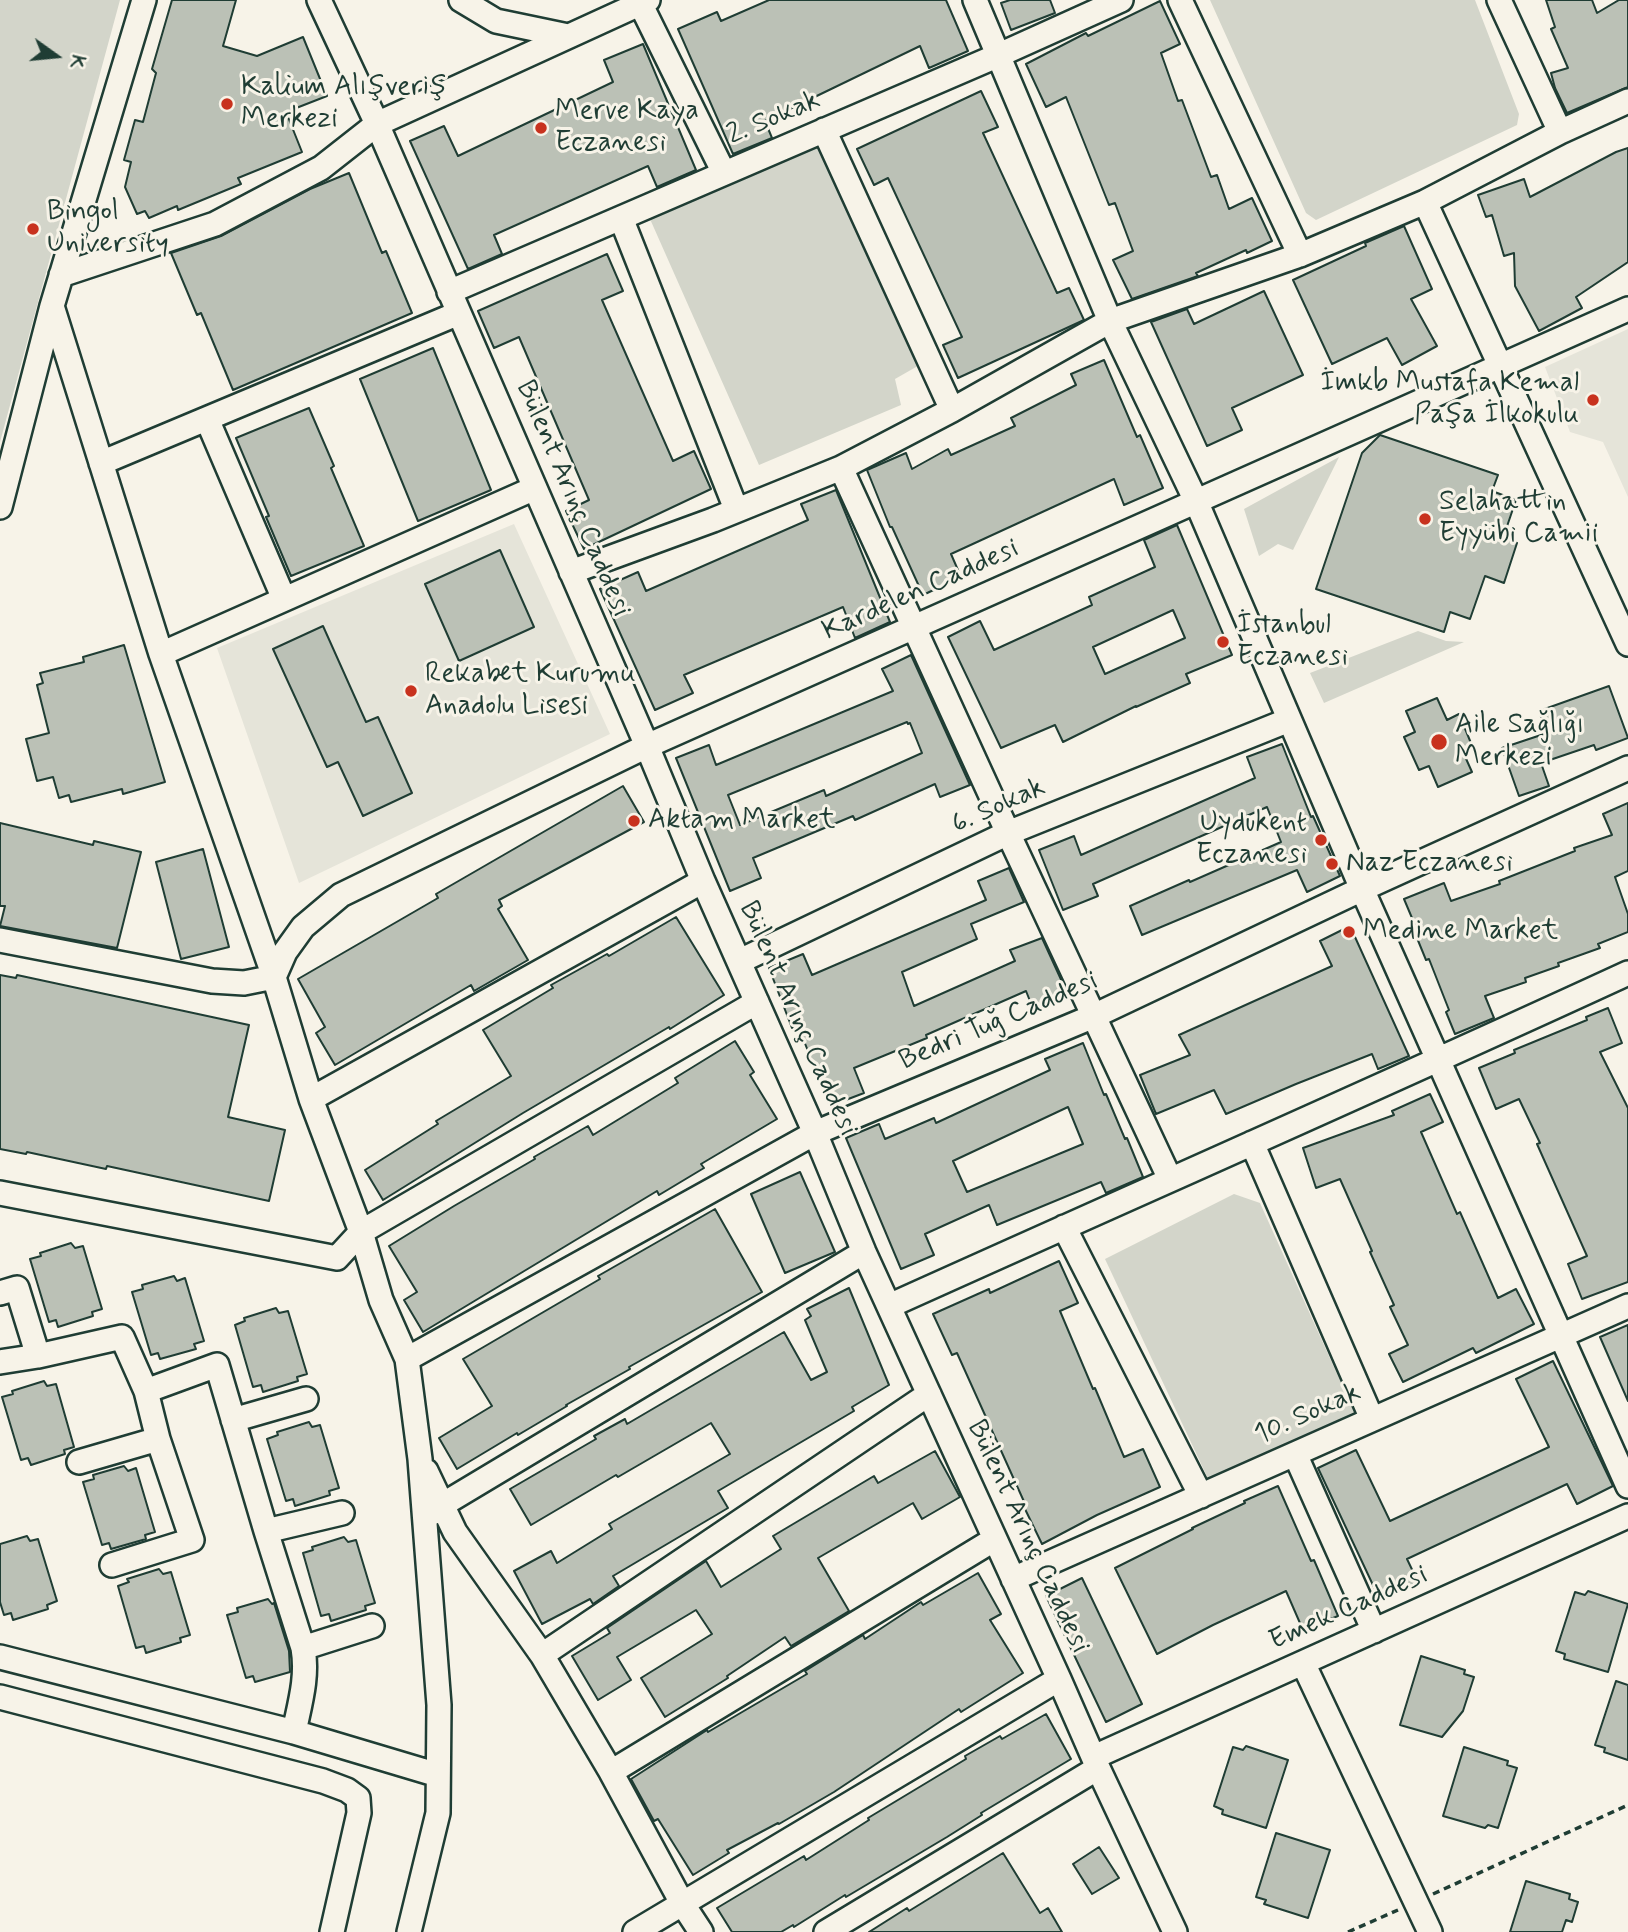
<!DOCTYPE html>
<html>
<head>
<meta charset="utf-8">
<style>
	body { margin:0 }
	#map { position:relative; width:1628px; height:1932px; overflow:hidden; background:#f7f3e8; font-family:Mynerve,sans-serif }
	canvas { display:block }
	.north { position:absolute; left:21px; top:21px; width:70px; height:70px; -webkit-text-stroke:5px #f7f3e8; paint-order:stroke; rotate:105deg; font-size:19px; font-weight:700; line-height:28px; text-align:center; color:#1f3d34 }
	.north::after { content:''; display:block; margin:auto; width:24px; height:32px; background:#1f3d34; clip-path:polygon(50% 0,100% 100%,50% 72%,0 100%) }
</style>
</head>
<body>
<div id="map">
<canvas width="1628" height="1932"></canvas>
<div class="north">K</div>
</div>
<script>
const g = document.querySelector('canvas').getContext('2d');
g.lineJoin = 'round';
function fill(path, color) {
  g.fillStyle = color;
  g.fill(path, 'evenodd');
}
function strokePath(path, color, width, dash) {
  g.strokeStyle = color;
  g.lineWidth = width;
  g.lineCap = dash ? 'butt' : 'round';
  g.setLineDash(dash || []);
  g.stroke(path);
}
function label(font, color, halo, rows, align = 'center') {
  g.font = font + ' Mynerve,sans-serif';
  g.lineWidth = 6;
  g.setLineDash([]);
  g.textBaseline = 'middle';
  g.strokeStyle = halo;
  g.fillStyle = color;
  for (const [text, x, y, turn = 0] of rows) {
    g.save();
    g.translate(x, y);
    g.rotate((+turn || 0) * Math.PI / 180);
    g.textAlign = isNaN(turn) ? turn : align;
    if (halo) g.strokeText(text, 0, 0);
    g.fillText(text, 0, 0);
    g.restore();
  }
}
fill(new Path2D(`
	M1628,329V497L1603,442L1570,432L1545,367Z
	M514,524L610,734L299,883L217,648Z`), '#e5e4d9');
fill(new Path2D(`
	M0,0H120L0,442Z
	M1210,0H1475L1519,114L1517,125L1316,220L1306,213Z
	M814,147L825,150L923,363L895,379L901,405L759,465L650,219Z
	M1339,457L1293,550L1278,544L1259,556L1244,509Z
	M1418,631L1446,641L1464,642L1324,703L1310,673Z
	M1234,1194L1260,1203L1356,1416L1211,1485L1105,1259Z`), '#d3d5ca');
const building = new Path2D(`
	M172,0H236L223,46L257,56L303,37L327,96L286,112L302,152L238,178L241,184L178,210L177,206L149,218L145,211L137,214L125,187L131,162L124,160L135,120L143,122L156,73L152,69Z
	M769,0H946L968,51L929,68L920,46L765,121L772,138L733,154L678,29L717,12L721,21Z
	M1010,0H1050L1055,13L1011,30L1001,3Z
	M1546,0H1592L1597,13L1619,0H1628V87L1567,113L1555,88L1551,73L1568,68L1551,29L1555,27Z
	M1160,1L1180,44L1161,53L1178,101L1182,100L1211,177L1217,175L1229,209L1252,198L1272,241L1247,253L1246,250L1196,273L1198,276L1132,299L1113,260L1133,251L1115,203L1109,205L1066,97L1046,107L1026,64L1086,33L1088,36Z
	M643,44L696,170L657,187L648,166L494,235L502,254L468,269L410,141L444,126L458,156L613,82L604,60Z
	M981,91L998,127L983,133L1057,293L1069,288L1084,320L958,378L943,345L962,337L888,178L874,185L857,149Z
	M1628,148V262L1576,297L1582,308L1539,331L1515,286L1514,253L1504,256L1492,215L1486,217L1478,195L1524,179L1530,197L1616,152Z
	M349,173L382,253L386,251L412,313L233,390L201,313L197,315L171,253L221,236L310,189Z
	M1404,226L1432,289L1411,299L1437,346L1402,365L1387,338L1332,364L1293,280L1366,246L1365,243Z
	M607,254L623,291L602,300L673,461L694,451L711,489L584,549L566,511L589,500L519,337L494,348L478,311Z
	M1264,291L1303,375L1232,408L1242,430L1207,446L1151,322L1187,309L1194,324Z
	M433,348L491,490L418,521L360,379Z
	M1104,360L1137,437L1140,435L1163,488L1124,505L1114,479L951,554L961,577L923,595L892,527H890L867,470L906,453L912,469L948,449L951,455L1015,426L1011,418L1076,385L1071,374Z
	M309,408L334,466L331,468L364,546L291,576L266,517L269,516L236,438Z
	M1380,435L1498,475L1492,491L1516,500L1503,538L1517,543L1504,583L1485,576L1470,619L1450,612L1444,632L1316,589L1362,453Z
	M836,490L890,622L855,638L843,607L684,675L693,693L655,710L600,589L638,572L646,591L808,520L801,504Z
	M1177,525L1232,655L1186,674L1190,683L1136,707V706L1063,742L1055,725L1001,748L948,637L980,621L994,650L1092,605L1089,597L1155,567L1144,540ZM1173,610L1185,638L1105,674L1093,647Z
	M500,550L534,627L459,661L425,584Z
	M323,626L366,722L378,717L412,793L363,816L338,762L327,767L273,649Z
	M124,645L165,782L123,794L122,789L71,802L69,795L59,798L53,777L37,781L26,739L49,733L37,685L43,683L40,673L84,662L83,657Z
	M911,655L970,785L940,797L935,784L855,820L853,816L753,858L761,878L730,891L676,758L709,745L716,765L893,691L882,669ZM907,722L908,724L910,723L922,753L826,796L824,790L740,825L728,795Z
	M1609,686L1628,738L1596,750L1594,745L1541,763L1549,786L1519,796L1502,748L1547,733L1539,711Z
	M1437,698L1447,720L1459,714L1473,748L1463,752L1472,772L1438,787L1429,766L1419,770L1404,737L1415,732L1406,711Z
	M1282,744L1311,817L1313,816L1340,876L1307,892L1297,870L1142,935L1130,906L1189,880L1190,882L1281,842L1267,807L1093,884L1098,896L1063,910L1039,850L1074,836L1081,855L1255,778L1247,757Z
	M623,786L644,822L499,900L502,906L498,909L528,960L474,991L471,985L335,1065L316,1033L325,1027L298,979L438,898L436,894Z
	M1628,803V871L1615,877L1628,914V932L1598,944L1600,948L1558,963L1559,966L1525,978L1526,982L1485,996L1494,1018L1455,1034L1446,1012L1449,1010L1429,959L1426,960L1417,938L1420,937L1404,899L1444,883L1451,901L1500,884L1499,881L1575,851L1574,848L1612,835L1603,814Z
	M0,823L93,845L94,841L141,852L117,948L0,926L5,906H0Z
	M203,849L229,947L181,959L156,862Z
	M1009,868L1024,902L971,924L977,939L902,972L914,1006L1015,961L1010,950L1042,938L1069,997L1034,1011L1026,991L926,1035L927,1038L854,1068L864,1093L830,1106L798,1026L792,1028L769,968L803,954L812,975L986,900L978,881Z
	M676,917L724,995L670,1029L669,1027L523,1113L383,1200L365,1170L438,1124L436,1121L511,1076L483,1030L553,988L551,985L607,954L609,956Z
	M1350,926L1409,1056L1378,1069L1372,1054L1296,1084L1226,1114L1214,1090L1156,1114L1140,1075L1190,1055L1179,1035L1332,966L1320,941Z
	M0,975L16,978L17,975L249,1025L228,1117L285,1130L269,1201L107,1166L106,1169L27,1152L26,1154L0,1149Z
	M1608,1008L1622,1043L1600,1052L1628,1108V1282L1582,1299L1568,1264L1587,1256L1537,1144L1540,1143L1519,1099L1496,1109L1479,1068L1515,1053L1514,1050L1587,1020L1586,1017Z
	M735,1041L754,1072L750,1075L777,1119L701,1164L704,1168L659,1195L657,1191L423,1332L404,1300L417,1292L389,1246L454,1206L535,1159L534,1157L588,1126L593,1135L678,1083L675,1078Z
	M1083,1043L1104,1095L1106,1094L1125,1139L1127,1138L1143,1177L1106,1193L1101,1182L997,1225L989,1205L925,1234L934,1255L901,1269L846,1138L879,1124L885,1139L934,1118L936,1123L1050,1070L1045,1059ZM1068,1107L1083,1144L967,1192L953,1161Z
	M1430,1094L1443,1122L1421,1132L1457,1214L1460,1212L1498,1298L1516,1289L1534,1324L1476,1353L1473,1348L1403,1382L1389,1354L1408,1345L1390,1307L1394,1305L1370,1252L1372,1251L1340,1179L1316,1188L1303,1148L1394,1115L1392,1111Z
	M800,1172L835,1252L785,1273L751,1194Z
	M715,1209L762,1292L629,1367L630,1369L566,1405L567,1406L518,1435L517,1433L457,1469L439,1438L492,1406L463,1359L600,1279L598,1276Z
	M71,1243L75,1248L83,1246L102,1309L92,1312L93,1316L58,1327L56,1320L49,1322L30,1259L41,1256L40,1253Z
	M1059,1261L1078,1303L1060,1311L1093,1389L1095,1388L1124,1457L1143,1449L1160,1487L1097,1515L1042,1544L1024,1507L1026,1506L957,1353L952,1355L933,1314L989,1289L990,1293Z
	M174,1276L177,1281L185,1278L204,1341L194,1344L196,1349L160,1359L158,1353L151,1355L132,1292L143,1289L142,1285Z
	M849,1288L889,1385L852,1407L854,1411L718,1491L728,1508L613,1576L619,1586L593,1604L590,1599L542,1624L514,1571L551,1551L557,1563L612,1529L609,1524L730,1454L711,1423L618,1477L616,1475L531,1525L510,1489L596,1439L594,1436L625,1419L627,1424L784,1332L811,1380L827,1372L805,1320L811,1316L807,1309Z
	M276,1308L279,1313L288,1311L307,1374L297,1377L298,1381L263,1392L261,1385L253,1387L235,1325L245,1321L244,1318Z
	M1628,1325V1401L1600,1337Z
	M1553,1361L1613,1486L1577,1504L1567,1484L1407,1559L1418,1582L1380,1600L1318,1468L1356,1450L1390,1521L1549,1447L1516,1379Z
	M44,1381L47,1386L56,1384L74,1447L64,1450L65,1454L31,1465L28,1458L21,1460L2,1397L13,1394L12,1391Z
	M309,1422L312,1427L320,1425L339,1488L329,1491L330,1495L295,1506L293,1499L286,1501L267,1439L278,1435L277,1432Z
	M935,1451L960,1497L922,1519L913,1503L818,1558L849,1611L791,1646L785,1637L727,1676L728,1678L665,1717L641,1678L712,1634L696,1610L617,1657L631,1680L598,1700L572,1656L610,1633L607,1628L706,1561L721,1587L781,1549L773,1536L874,1476L878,1483Z
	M124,1466L128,1471L136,1468L155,1532L145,1535L146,1539L111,1549L109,1543L102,1545L83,1482L94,1479L93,1475Z
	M1278,1486L1311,1561L1314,1560L1338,1616L1303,1630L1286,1591L1213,1625L1157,1654L1115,1568L1193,1529L1192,1528L1245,1503L1244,1501Z
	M27,1536L30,1541L38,1539L57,1601L47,1605L48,1609L13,1620L11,1613L4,1615L0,1602V1544Z
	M344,1537L348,1542L356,1540L375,1603L365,1606L366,1610L331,1621L329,1614L321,1616L303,1553L313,1550L312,1547Z
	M159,1569L163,1574L171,1572L190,1635L180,1638L181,1642L146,1653L144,1646L136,1648L118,1586L129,1582L127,1579Z
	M978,1573L1001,1614L990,1620L1023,1673L961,1712L959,1709L834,1792L779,1824L778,1823L727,1850L729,1853L693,1875L658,1819L654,1821L631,1779L707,1730L708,1732L807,1674L805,1671L863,1635L865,1639L921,1602L923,1605Z
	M1082,1578L1142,1704L1106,1722L1046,1596Z
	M1588,1591L1628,1604L1608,1672L1564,1659L1565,1654L1556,1651L1575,1592L1585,1595Z
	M268,1599L272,1604L274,1603L289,1651L290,1672L255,1682L253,1676L246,1678L227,1615L238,1612L237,1608Z
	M1421,1656L1465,1670L1464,1674L1474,1677L1463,1711L1442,1737L1400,1725Z
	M1616,1681L1628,1685V1760L1604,1752L1605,1748L1595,1745Z
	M1046,1714L1071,1759L981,1813L982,1815L947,1837L846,1897L845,1895L794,1927L793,1925L781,1932H732L717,1908L804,1856L806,1860L869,1820L868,1818L966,1759L965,1756L1000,1736L1002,1739Z
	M1246,1746L1288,1760L1266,1828L1222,1814L1223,1810L1214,1806L1233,1747L1243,1750Z
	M1464,1747L1508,1761L1507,1765L1517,1768L1498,1828L1488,1825L1485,1828L1443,1816Z
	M1276,1833L1330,1850L1308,1918L1264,1904L1266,1900L1256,1897Z
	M1099,1847L1119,1878L1092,1894L1073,1864Z
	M1003,1853L1040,1913L1048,1908L1062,1932H869L907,1908L909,1911Z
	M1526,1881L1570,1894L1569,1899L1578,1902L1572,1922L1566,1920L1562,1932H1510Z`);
fill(building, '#bbc1b6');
strokePath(building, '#1f3d34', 2);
const minor = new Path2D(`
	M319,0L377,124L647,746L703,881L815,1133L864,1252L1059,1679L1098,1768L1175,1932
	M461,0L496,21L568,36
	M975,0L1110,321L1196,501L1362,889L1628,1486
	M1180,0L1300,255
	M1499,0L1560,132
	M640,3L724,173
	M824,130L952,410
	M1425,202L1628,644
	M621,218L736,509
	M61,275L215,224L321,168L377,124L648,0
	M449,292L999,55L1121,0
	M52,306L161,654L274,977L311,1099L361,1232L381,1300L407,1359L420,1459L439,1705L438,1813L409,1932
	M207,419L284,599
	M101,463L459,313
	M841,468L1008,833L1170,1179
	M0,507L52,306L144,0
	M571,572L713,520L841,468L952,410L1110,321L1300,255L1425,202L1560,132L1628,101
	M161,654L535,488
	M0,940L212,981L244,983L274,977L285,952L303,927L341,895L647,746L1628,309
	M740,961L1008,833L1289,720
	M311,1099L703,881
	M1252,1143L1372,1419
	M0,1193L337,1258L361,1232L757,1002
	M1064,1227L1201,1496
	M0,1293L17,1288L38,1356L122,1337L146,1391L217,1365L266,1531L303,1648C308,1677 300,1703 294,1732
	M889,1306C1135,1195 1383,1086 1628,973
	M407,1359L815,1133L1094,1016L1362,889L1628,768
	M0,1362L38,1356
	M233,1420L306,1399
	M1295,1454L1374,1631
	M79,1462L158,1439
	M426,1471L455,1532L542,1655L611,1772L682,1903L701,1932
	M432,1513L442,1505L864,1252
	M266,1531L342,1513
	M112,1565L192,1540L158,1439L146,1391
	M1013,1579L1628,1306
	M303,1648L372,1626
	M542,1655L929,1394
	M0,1657L294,1732L438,1775
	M1303,1663L1430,1932
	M0,1697L323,1781L347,1790L358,1798L359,1813L332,1932
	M1094,1757L1628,1516
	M611,1772L995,1539
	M635,1932L1059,1679
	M826,1932L1098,1768`);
strokePath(minor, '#1f3d34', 28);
strokePath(new Path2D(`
	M1433,1894L1628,1805
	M1348,1932L1398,1910`), '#1f3d34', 3.5, [7, 5]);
strokePath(minor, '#f7f3e8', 23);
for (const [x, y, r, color] of [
	[227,104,7,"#c8321e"],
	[541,128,7,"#c8321e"],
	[33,229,7,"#c8321e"],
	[1593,400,7,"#c8321e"],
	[1425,519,7,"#c8321e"],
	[1223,642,7,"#c8321e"],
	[411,691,7,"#c8321e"],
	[1439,742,9,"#c8321e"],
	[634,821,7,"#c8321e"],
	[1321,840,7,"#c8321e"],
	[1332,864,7,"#c8321e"],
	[1349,932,7,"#c8321e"]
]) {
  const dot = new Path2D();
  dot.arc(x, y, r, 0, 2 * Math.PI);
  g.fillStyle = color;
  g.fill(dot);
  strokePath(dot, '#f7f3e8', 2.5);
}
label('28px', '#1f3d34', '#f7f3e8', [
	["Kalium Alışveriş",241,88],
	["Merkezi",241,120],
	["Merve Kaya",555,112],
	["Eczanesi",555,144],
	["Bingol",47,213],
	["University",47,245],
	["İmkb Mustafa Kemal",1579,384,"right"],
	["Paşa İlkokulu",1579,416,"right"],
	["Selahattin",1439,503],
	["Eyyübi Camii",1439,535],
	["İstanbul",1237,626],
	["Eczanesi",1237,658],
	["Rekabet Kurumu",425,675],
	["Anadolu Lisesi",425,707],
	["Aile Sağlığı",1455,726],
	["Merkezi",1455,758],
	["Aktam Market",648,821],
	["Uydukent",1307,824,"right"],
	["Eczanesi",1307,856,"right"],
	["Naz Eczanesi",1346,864],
	["Medine Market",1363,932]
], 'left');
label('28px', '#1f3d34', '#f7f3e8', [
	["2. Sokak",774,119,-23],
	["Bülent Arınç Caddesi",572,499,67],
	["Kardelen Caddesi",921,591,-24],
	["6. Sokak",999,807,-24],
	["Bülent Arınç Caddesi",797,1019,66],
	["Bedri Tuğ Caddesi",999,1022,-23],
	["10. Sokak",1308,1415,-24],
	["Bülent Arınç Caddesi",1027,1537,65],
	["Emek Caddesi",1349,1609,-24]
]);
</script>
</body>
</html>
